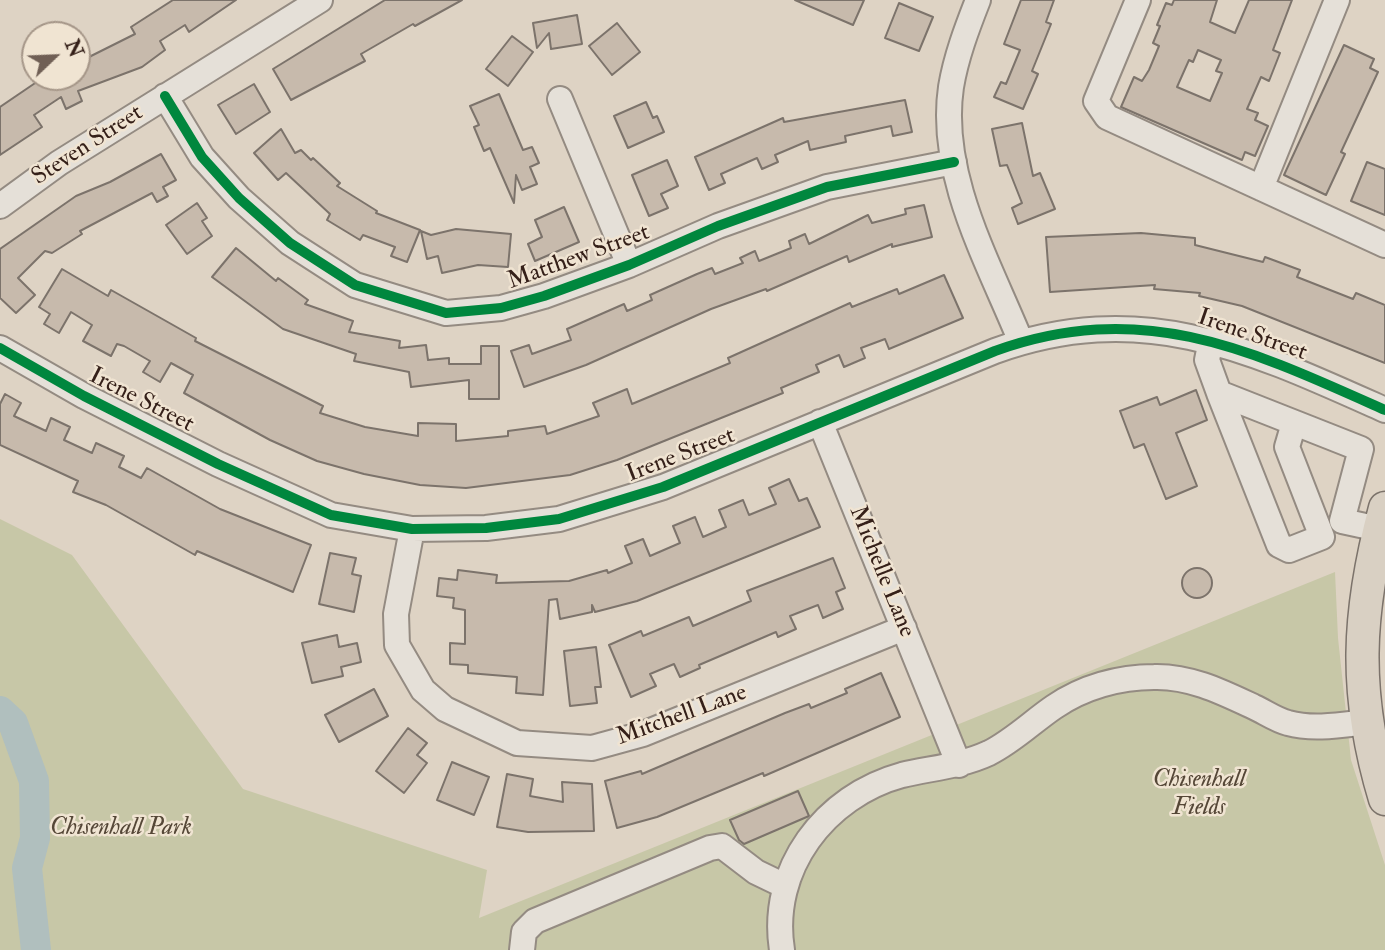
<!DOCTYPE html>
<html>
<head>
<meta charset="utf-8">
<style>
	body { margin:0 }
	#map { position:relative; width:1385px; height:950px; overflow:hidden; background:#ded3c4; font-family:"IM FELL Double Pica",serif }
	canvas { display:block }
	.north { position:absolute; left:21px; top:21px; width:70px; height:70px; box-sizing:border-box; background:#f0e4d2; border:2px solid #a59688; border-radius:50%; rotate:67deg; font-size:19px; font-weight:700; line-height:28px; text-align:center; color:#352019 }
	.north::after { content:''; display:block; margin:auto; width:24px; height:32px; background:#705f55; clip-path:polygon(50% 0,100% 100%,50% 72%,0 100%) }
</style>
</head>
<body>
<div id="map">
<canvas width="1385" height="950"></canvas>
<div class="north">N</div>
</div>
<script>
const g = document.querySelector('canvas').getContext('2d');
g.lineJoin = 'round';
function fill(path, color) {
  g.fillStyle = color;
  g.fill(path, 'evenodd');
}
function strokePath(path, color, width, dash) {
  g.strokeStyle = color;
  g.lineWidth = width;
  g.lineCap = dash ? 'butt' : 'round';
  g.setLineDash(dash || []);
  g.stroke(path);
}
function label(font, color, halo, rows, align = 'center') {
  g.font = font + ' "IM FELL Double Pica",serif';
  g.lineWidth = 5;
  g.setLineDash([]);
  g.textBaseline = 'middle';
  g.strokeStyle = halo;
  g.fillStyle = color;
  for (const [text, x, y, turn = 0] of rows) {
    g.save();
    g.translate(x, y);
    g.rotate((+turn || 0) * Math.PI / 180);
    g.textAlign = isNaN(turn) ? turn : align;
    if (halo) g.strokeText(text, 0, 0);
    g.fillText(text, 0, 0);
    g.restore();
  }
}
fill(new Path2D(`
	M0,519L72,555L243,789L487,870L479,918L1335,572L1338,638L1351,760L1385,865V950H0Z`), '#c7c7a7');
strokePath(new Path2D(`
	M0,711L13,723L34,781L35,838L27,868L36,950`), '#b0bfbe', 30);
const building = new Path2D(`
	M173,0H236L189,32L185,25L160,41L165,50L142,67L78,91L82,101L66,109L61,97L34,115L42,127L0,155V107L44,77H77V63L135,34L131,27Z
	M385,0H462L415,26L413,24L361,54L365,61L291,100L273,69Z
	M795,0H864L853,25Z
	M1021,0H1054L1046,22L1051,24L1032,71L1038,74L1023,109L994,97L1001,82L1006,84L1020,50L1004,44Z
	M1174,0H1217L1210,22L1235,33L1249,0H1292L1273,50L1280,53L1269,81L1261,77L1247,109L1258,113L1255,120L1268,126L1255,156L1245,152L1242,160L1121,107L1134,77L1142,81L1149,70L1159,46L1153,43L1160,26L1157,25L1166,3L1172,5ZM1198,50L1221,60L1216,71L1222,73L1210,101L1177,87L1189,60L1193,62Z
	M899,3L933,17L919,51L885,38Z
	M577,15L582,44L551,49L549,33L537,48L533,23Z
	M617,23L640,52L612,75L589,46Z
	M512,36L533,52L508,86L486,69Z
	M1344,45L1374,59L1370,68L1378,72L1341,152L1345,154L1326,195L1284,175Z
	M254,84L270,112L236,134L218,105Z
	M499,94L523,150L532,147L539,163L530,167L537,184L522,190L516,175L514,203L490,148L484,151L474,127L479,125L470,106Z
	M905,100L912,132L893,136L891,126L845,136L846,142L810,150L808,141L775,155L778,162L762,169L757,158L721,174L725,183L709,190L695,157L783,118L784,122Z
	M646,102L653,118L657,116L664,132L628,148L614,116Z
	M1022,123L1033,176L1040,173L1055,209L1018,224L1012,208L1022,203L1007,165L1000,166L992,129Z
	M281,129L295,153L301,150L311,160L313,158L340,183L337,186L377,211L376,213L420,230L407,262L391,256L395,247L363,235L360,240L327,220L330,214L286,173L278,180L254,153Z
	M161,154L176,180L163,187L168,196L157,202L152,193L80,231L82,234L52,253L45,251L18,278L35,295L16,313L0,298V249L76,196L110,182Z
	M667,160L678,186L661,194L668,208L649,216L632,175Z
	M1367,162L1385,169V215L1351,201Z
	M197,203L207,218L202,221L212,236L187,254L166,225Z
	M924,205L932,237L892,247V244L849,262L847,256L767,291L766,289L711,309L586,365L524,387L511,351L529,345L532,354L571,340L567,329L624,304L627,311L652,300L650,295L697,274L712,268L715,274L743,263L740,258L755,251L759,261L791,248L789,241L805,234L809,244L868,215L872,223L906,214L905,209Z
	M564,207L579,242L535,261L528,244L542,237L535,220Z
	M456,229L511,234L508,267L478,265L442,273L438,256L427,259L421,231L431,235Z
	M1141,233L1195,238V245L1263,262L1265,257L1300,270L1297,277L1353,299L1356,293L1385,305V363L1242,306L1199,296L1200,293L1154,289L1155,285L1050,292L1046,237Z
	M236,248L276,281L278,278L308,300L305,304L353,321L349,332L400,341L399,348L426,345L428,360L449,358V364H481V346H499V399H469V380L411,387L409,372L354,361L356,354L283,329L212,277Z
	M62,269L108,296L111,290L196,338L195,341L323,406L320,413L365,427L418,436V423L456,424V441L508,436V431L545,426L547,434L599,416L593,403L627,389L632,404L730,363L728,358L850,303L852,307L897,289L899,294L944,275L963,318L889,349L885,339L861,348L865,358L844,367L839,355L816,365L819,372L781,388L783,393L617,460L570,475L466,488L420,485L364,474L317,461L270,440L184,393L193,375L171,363L160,382L143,372L150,361L124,346L117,344L111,356L83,341L92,325L71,312L59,333L44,324L50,314L39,307Z
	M1196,390L1207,420L1176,433L1197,486L1166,499L1144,444L1134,448L1120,411L1157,397L1160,405Z
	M5,394L21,403L14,416L46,431L51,418L70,427L64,440L92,453L96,443L124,456L119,467L141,478L147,468L220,509L311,545L293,592L197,551L195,555L106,505L73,492L78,481L0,445V404Z
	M789,479L799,501L807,498L820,527L637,601L595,612L592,605V612L560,619L557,599L549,600L543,695L516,693L517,677L468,673V665L450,664V643L465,644V610L453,608L454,598L437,596L439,578L457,580L458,570L497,575L496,583L569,581L607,570L608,573L632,563L625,546L643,539L650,556L680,543L673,526L695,517L703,537L726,527L719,510L743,500L749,515L776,504L769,488Z
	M330,553L356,558L352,574L361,576L354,612L319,604Z
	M833,558L845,588L836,592L843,609L823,618L818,605L790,616L796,629L778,637L776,632L699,665L700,668L680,677L674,664L650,674L656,686L631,697L609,645L641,631L643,636L689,617L693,626L751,601L747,591Z
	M1182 583a15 15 0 1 1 30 0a15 15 0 1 1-30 0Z
	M337,635L339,647L357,643L361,662L341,667L343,676L312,683L302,643Z
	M596,647L601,687H595L597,703L570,706L564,651Z
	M881,673L900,717L764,776L763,773L657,817L617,828L605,781L641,771L642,774L785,713L809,704L811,708L847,693L845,689Z
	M374,689L388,716L339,742L325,715Z
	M408,728L427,743L417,755L427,763L404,793L376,771Z
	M452,762L489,777L474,815L437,800Z
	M507,774L533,779L530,796L563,802L562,782L592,784L594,831L528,832L497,827Z
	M798,791L809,816L744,844L739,840L730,820Z`);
fill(building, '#c7baac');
strokePath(building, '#7c736b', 2);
const minor = new Path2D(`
	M978,0C967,28 956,57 951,87C938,175 989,263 1021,342
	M1138,0L1096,101L1107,117L1385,245
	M165,96L202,157L239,198L290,243L355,285L446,313L501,308L544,296L629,265L718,226L827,187L954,162
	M560,99L629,265
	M1261,188L1337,0
	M0,206L59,163L320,0
	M1211,340L1207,360L1219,393L1361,449L1342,521L1379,529
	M0,348L84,396L218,464L331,515L412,529L486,528L559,519L663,487L995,351C1143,298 1251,350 1385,410
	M1219,393L1279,545L1289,550L1322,537L1287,447L1294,423
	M820,422L959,765
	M412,529L396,614L397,645L423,690L445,709L517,743L592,748L643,734L904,628
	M522,950L524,932L535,921L710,848L722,846L756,872L785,886
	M782,950C769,869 825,796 902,775C932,768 961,766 989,753C1013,741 1032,722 1054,707C1083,687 1119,677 1154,677C1190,676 1222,692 1254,707C1265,712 1276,720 1288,723C1313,730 1341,725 1367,722`);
const major = new Path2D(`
	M1385,508C1357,613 1353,693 1385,799`);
strokePath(minor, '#948b82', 28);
strokePath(major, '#7c736b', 35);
strokePath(minor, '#e5e0d8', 24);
strokePath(major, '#d9d0c3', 32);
strokePath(new Path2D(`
	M165,96L202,157L239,198L290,243L355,285L446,313L501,308L544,296L629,265L718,226L827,187L954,162
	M0,348L84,396L218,464L331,515L412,529L486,528L559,519L663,487L995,351C1143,298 1251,350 1385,410`), '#00873e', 10);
label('24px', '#352019', '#f0e4d2', [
	["Steven Street",88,146,-33],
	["Matthew Street",579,258,-20],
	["Irene Street",1252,336,19],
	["Irene Street",141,401,27],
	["Irene Street",681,456,-21],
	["Michelle Lane",881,572,68],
	["Mitchell Lane",682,716,-20]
]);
label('italic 24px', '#554737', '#f0e4d2', [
	["Chisenhall",1199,781],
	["Fields",1199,809],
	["Chisenhall Park",121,829]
]);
</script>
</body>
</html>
